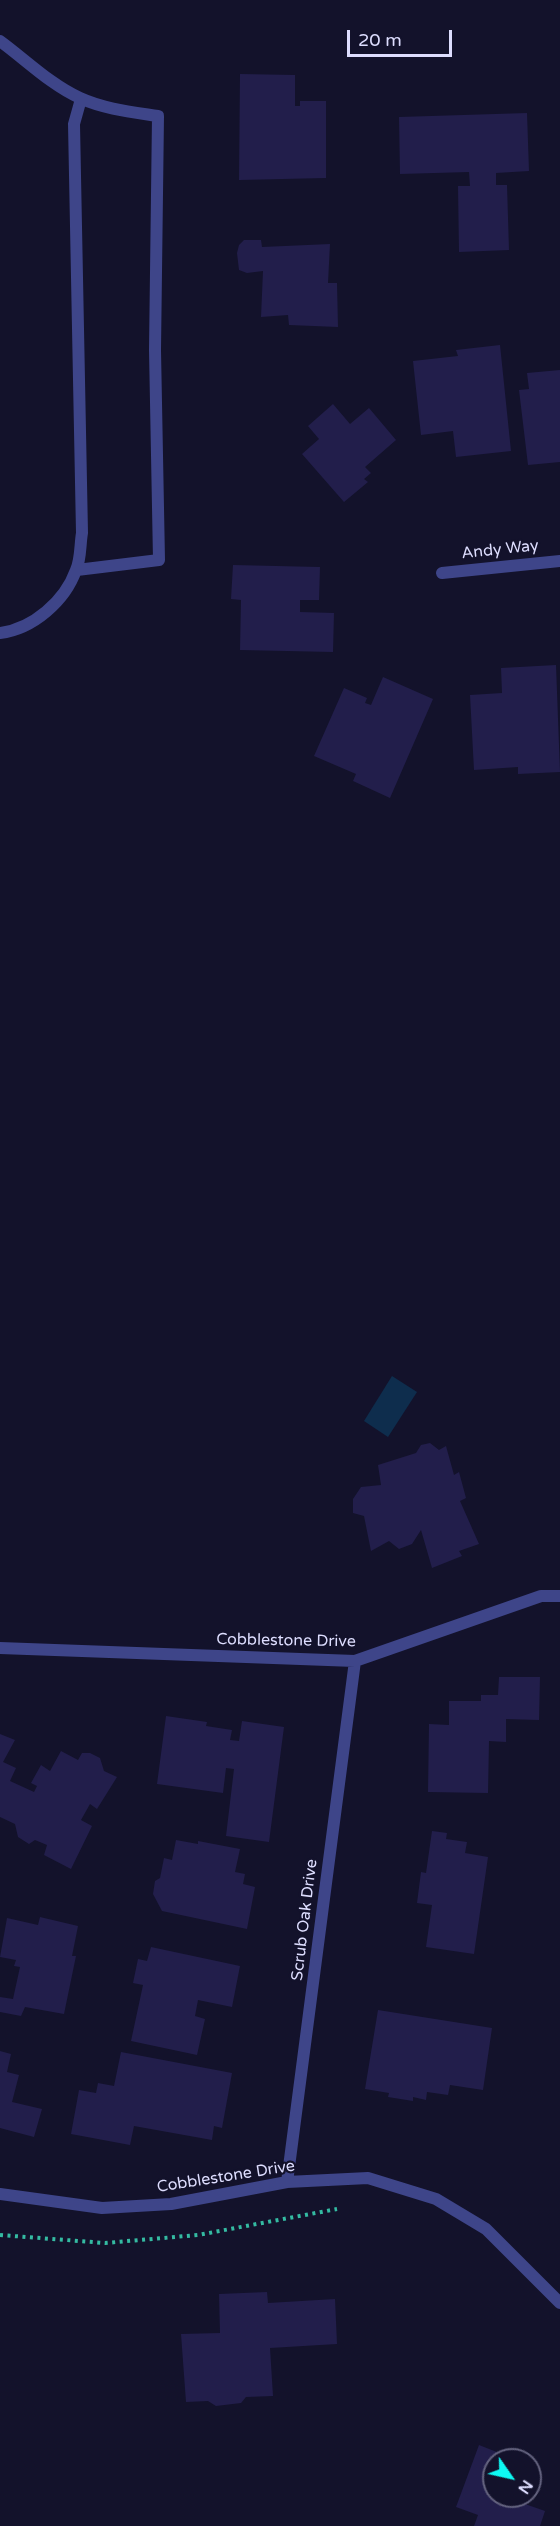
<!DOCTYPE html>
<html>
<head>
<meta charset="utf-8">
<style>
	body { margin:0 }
	#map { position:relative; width:560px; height:2526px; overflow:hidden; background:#13122b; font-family:"Varela Round",sans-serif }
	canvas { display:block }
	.north { position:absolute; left:482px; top:2448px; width:60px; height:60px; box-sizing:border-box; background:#13122b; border:2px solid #64637f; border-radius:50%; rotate:124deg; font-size:16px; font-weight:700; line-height:24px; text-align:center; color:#ddddfe }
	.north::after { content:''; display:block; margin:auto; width:21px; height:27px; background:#0ef9f3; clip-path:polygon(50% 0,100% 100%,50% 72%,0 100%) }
	.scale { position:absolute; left:347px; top:30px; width:105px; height:27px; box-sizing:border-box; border:3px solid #ddddfe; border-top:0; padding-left:8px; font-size:18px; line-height:21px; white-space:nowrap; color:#ddddfe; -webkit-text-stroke:4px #13122b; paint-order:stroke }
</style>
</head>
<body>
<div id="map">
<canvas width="560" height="2526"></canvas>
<div class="north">N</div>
<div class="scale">20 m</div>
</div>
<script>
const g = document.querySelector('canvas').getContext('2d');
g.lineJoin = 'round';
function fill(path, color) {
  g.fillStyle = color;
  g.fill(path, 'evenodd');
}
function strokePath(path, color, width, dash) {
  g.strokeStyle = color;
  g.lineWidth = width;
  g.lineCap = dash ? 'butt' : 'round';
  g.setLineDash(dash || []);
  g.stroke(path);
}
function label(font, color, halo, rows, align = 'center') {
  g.font = font + ' "Varela Round",sans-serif';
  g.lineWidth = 4.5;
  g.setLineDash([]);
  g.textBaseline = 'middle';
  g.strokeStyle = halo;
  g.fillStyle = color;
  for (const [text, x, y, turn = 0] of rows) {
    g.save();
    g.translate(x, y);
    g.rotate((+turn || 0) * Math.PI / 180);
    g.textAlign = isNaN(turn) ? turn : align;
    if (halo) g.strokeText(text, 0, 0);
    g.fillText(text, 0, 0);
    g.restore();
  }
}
fill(new Path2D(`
	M392,1376L417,1392L388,1437L364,1421Z`), '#0e2d4d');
fill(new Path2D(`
	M240,74L295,75V106H300V101H326V178L239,180Z
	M527,113L529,171L496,173V185H507L509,250L459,252L458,186H470L469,172L400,174L399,117Z
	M244,240H261L262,247L330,244L328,283H337L338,327L289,325L288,315L261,317L263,271L247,273L239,270L237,253L239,245Z
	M500,345L511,451L456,457L453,431L421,435L413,361L458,356L456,350Z
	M560,370V462L528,465L519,390L529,389L527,373Z
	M333,404L350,424L369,408L396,440L365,467L371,473L364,479L368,482L344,502L302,454L319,439L308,426Z
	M233,565L320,567L319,600H300V612L334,613L333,652L240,650L241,600L231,599Z
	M556,665L560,772L518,774V767L474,770L470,695L502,693L501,668Z
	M383,677L433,699L390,798L353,781L356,774L314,756L344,688L367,698L365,703L371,705Z
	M430,1443L439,1450L446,1446L454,1475L459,1472L466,1498L460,1501L479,1544L459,1551L462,1556L432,1568L421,1530L412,1544L399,1549L389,1541L371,1551L364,1516L353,1513V1499L361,1487L381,1485L378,1465L416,1453L421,1445Z
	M499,1677H540L539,1720L506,1719V1742L489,1741L488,1793L428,1792L429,1724L449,1725V1701H481V1695H498Z
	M166,1716L207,1722L206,1726L232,1730L230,1740L239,1741L242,1721L284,1727L269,1842L226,1836L234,1769L226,1768L223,1793L157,1784Z
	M0,1734L15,1740L3,1762L16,1768L10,1781L34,1792L37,1786L31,1783L41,1765L50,1771L61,1751L78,1760L82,1753H90L100,1758L104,1771L117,1777L97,1809L90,1804L81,1820L92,1826L71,1869L44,1855L47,1845L35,1840L29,1844L18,1837L15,1824L0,1817Z
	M432,1831L447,1833L446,1839L467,1842L465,1853L488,1857L474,1954L426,1947L432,1905L417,1903L421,1872L426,1873Z
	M176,1840L198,1844V1841L240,1849L235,1872L245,1874L243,1884L255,1887L247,1929L162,1911L153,1894L155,1881L160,1878L164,1858L172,1860Z
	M40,1917L78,1926L72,1956H76L64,2014L25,2007L21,2016L0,2012V1997L13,1999L20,1967L14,1966L16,1960L0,1957L7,1918L38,1925Z
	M151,1947L240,1966L232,2007L198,2000L195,2016L205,2019L197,2055L131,2041L143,1985L133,1983L138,1959L147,1961Z
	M378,2010L492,2028L483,2090L450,2085L448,2095L427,2092L426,2100L413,2097V2101L388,2097L389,2093L365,2089Z
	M0,2051L11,2054L7,2072L19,2075L12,2102L42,2109L34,2137L0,2128Z
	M121,2052L232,2073L222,2128L214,2126L212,2140L134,2126L130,2145L71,2134L79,2090L96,2093L98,2083L114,2086Z
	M267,2292L268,2303L335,2299L337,2344L270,2348L273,2396L246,2397L241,2403L216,2406L208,2401L186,2402L181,2334L220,2333L219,2294Z
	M479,2445L517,2460H494V2496H529L525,2504L545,2511L540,2526H474L478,2515L456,2507Z`), '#221e4b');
strokePath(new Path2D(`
	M0,2235L105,2243L198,2235L337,2209`), '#34bba2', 4, [3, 4.5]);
strokePath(new Path2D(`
	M0,41C26,60 51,85 80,98C104,109 132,112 158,116L155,350L159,560L77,570
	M0,633C33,629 65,601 76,570C81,559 80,544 82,533L74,124L81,99`), '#3e4589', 12);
strokePath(new Path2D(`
	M442,573L560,561
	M0,1648L355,1661L541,1596H560
	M287,2182L355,1661
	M0,2194L102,2208L171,2204L287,2182L368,2178L436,2199L486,2229L560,2303`), '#3e4589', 12);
label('16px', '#ddddfe', '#13122b', [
	["Andy Way",500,550,-6],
	["Cobblestone Drive",286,1641,1],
	["Scrub Oak Drive",305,1920,-83],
	["Cobblestone Drive",226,2177,-9]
]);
</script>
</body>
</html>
